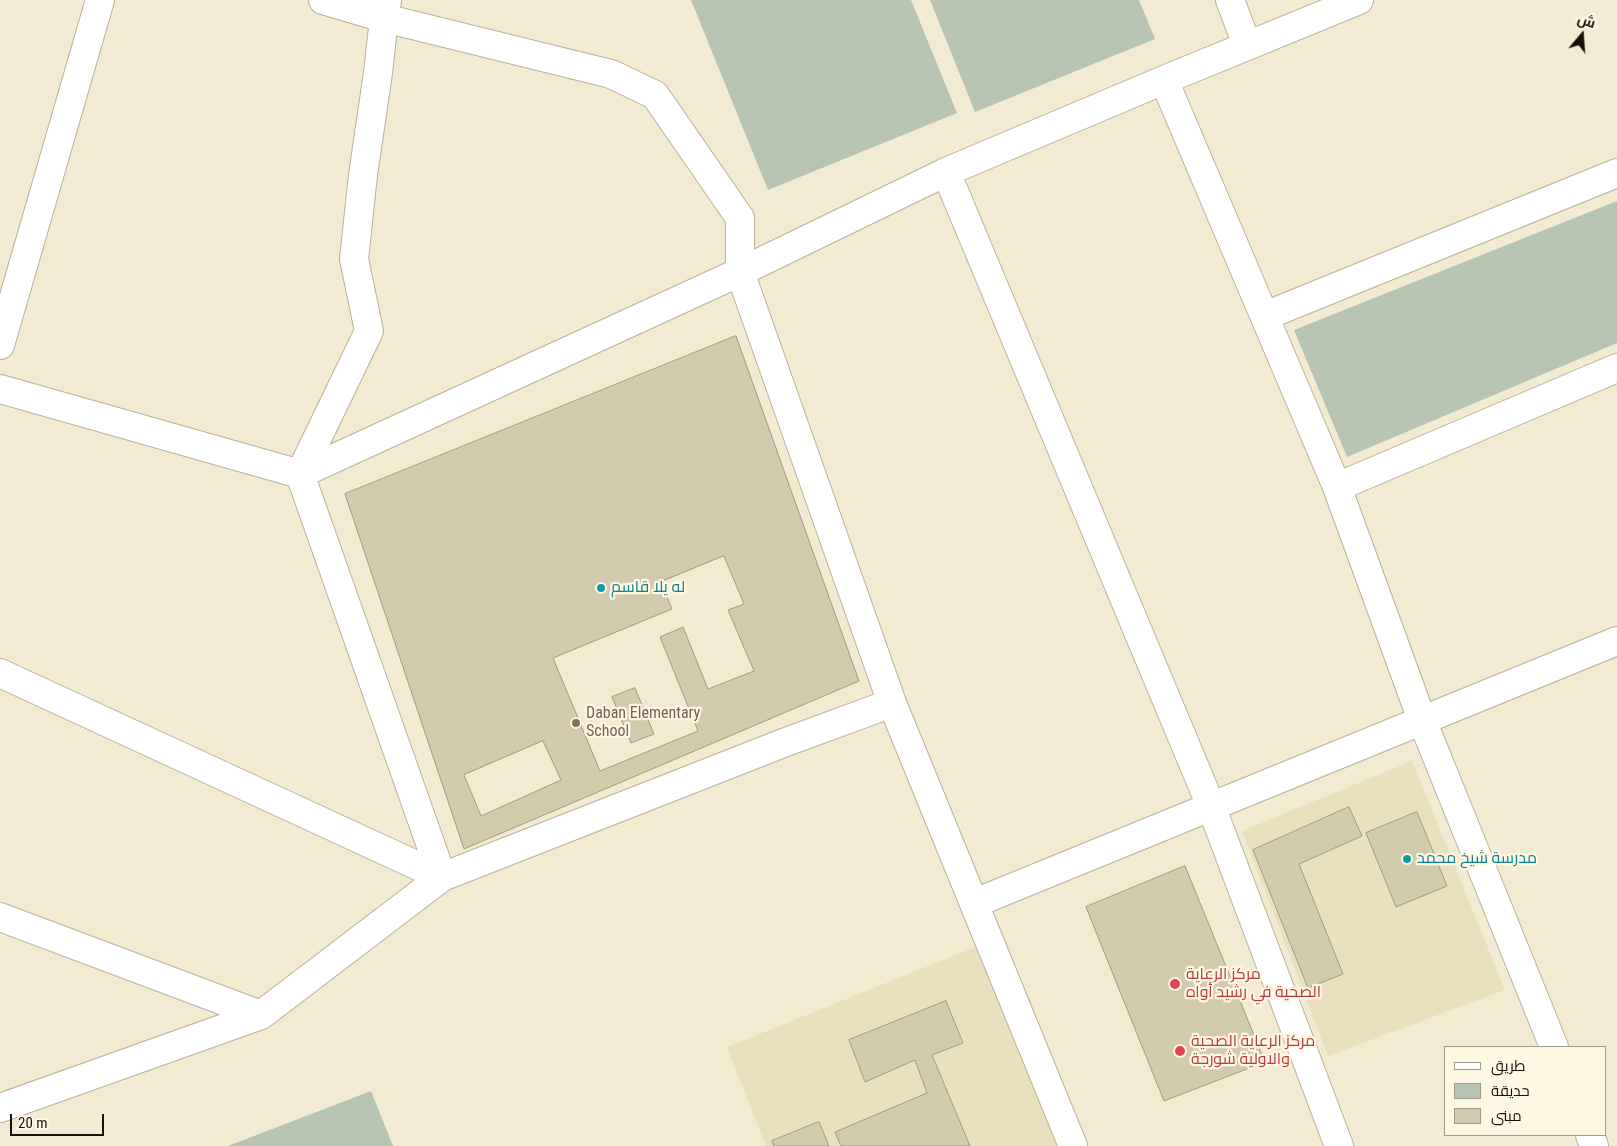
<!DOCTYPE html>
<html>
<head>
<meta charset="utf-8">
<style>
	body { margin:0 }
	#map { position:relative; width:1617px; height:1146px; overflow:hidden; background:#f2ebd1; font-family:"Roboto Condensed",Cairo,sans-serif }
	canvas { display:block }
	.legend { position:absolute; left:1444px; top:1046px; width:162px; height:90px; box-sizing:border-box; background:#fef8e3; border:1px solid #a09c8c; margin:0; padding:6px 9px; list-style:none; font-size:15px; color:#141209 }
	.legend li { display:flex; align-items:center; gap:10px; height:25px }
	.legend b { width:25px; border:1px solid #a09c8c }
	.north { position:absolute; left:1557px; top:10px; width:50px; height:50px; -webkit-text-stroke:4px #fef8e3; paint-order:stroke; rotate:18deg; font-size:14px; font-weight:700; line-height:20px; text-align:center; color:#141209 }
	.north::after { content:''; display:block; margin:auto; width:18px; height:22px; background:#141209; clip-path:polygon(50% 0,100% 100%,50% 72%,0 100%) }
	.scale { position:absolute; left:10px; top:1114px; width:94px; height:22px; box-sizing:border-box; border:2px solid #141209; border-top:0; padding-left:6px; font-size:15px; line-height:18px; white-space:nowrap; color:#141209; -webkit-text-stroke:4px #fef8e3; paint-order:stroke }
</style>
</head>
<body>
<div id="map">
<canvas width="1617" height="1146"></canvas>
<ul class="legend">
<li><b style="height:6px;background:#fff"></b>طريق</li>
<li><b style="height:14px;background:#b7c4b1"></b>حديقة</li>
<li><b style="height:14px;background:#d2caad"></b>مبنى</li>
</ul>
<div class="north">ش</div>
<div class="scale">20 m</div>
</div>
<script>
const g = document.querySelector('canvas').getContext('2d');
g.lineJoin = 'round';
function fill(path, color) {
  g.fillStyle = color;
  g.fill(path, 'evenodd');
}
function strokePath(path, color, width, dash) {
  g.strokeStyle = color;
  g.lineWidth = width;
  g.lineCap = dash ? 'butt' : 'round';
  g.setLineDash(dash || []);
  g.stroke(path);
}
function label(font, color, halo, rows, align = 'center') {
  g.font = font + ' "Roboto Condensed",Cairo,sans-serif';
  g.lineWidth = 4.5;
  g.setLineDash([]);
  g.textBaseline = 'middle';
  g.strokeStyle = halo;
  g.fillStyle = color;
  for (const [text, x, y, turn = 0] of rows) {
    g.save();
    g.translate(x, y);
    g.rotate((+turn || 0) * Math.PI / 180);
    g.textAlign = isNaN(turn) ? turn : align;
    if (halo) g.strokeText(text, 0, 0);
    g.fillText(text, 0, 0);
    g.restore();
  }
}
fill(new Path2D(`
	M1412,761L1505,990L1328,1056L1242,831Z
	M978,946L1059,1146H766L727,1047Z`), '#e9e0bf');
fill(new Path2D(`
	M691,0H911L957,113L768,190Z
	M930,0H1139L1155,39L975,112Z
	M1617,201V343L1347,457L1294,330Z
	M371,1091L393,1146H228Z`), '#b7c4b1');
const building = new Path2D(`
	M736,336L859,681L464,849L345,494Z
	M724,556L744,604L728,610L754,671L708,689L683,627L660,637L698,731L600,771L553,658L672,609L661,582ZM635,688L654,734L631,743L612,697Z
	M543,741L561,780L481,816L464,775Z
	M1349,807L1362,836L1299,864L1343,974L1308,988L1253,850Z
	M1417,812L1447,886L1396,907L1366,833Z
	M1185,866L1265,1062L1164,1101L1086,907Z
	M946,1001L963,1043L932,1055L970,1146H841L835,1132L927,1093L915,1060L865,1082L849,1040Z
	M819,1122L829,1146H774L772,1141Z`);
fill(building, '#d2caad');
strokePath(building, '#a19b82', 1);
const minor = new Path2D(`
	M323,0L384,18L611,74L655,95L740,218V272L892,703L1073,1146
	M1230,0L1247,45
	M1164,80L1337,487L1422,720L1554,1047
	M946,172L1211,806L1339,1146
	M1265,316L1617,173
	M0,345L100,0
	M0,389L300,474L740,272L946,172L1164,80L1359,0
	M1337,487L1617,368
	M0,673L442,877L786,742L892,703
	M975,903L1617,641
	M0,917L261,1015
	M0,1108L261,1015L442,877L300,474L369,331L354,259L363,175L378,73L384,18L387,1
	M1590,1135L1594,1146`);
strokePath(minor, '#b8b299', 30);
strokePath(minor, '#fff', 28);
for (const [x, y, r, color] of [
	[601,588,5,"#0f9aa8"],
	[576,723,5,"#8d6e63"],
	[1407,859,5,"#0f9aa8"],
	[1175,984,6,"#e0444e"],
	[1180,1051,6,"#e0444e"]
]) {
  const dot = new Path2D();
  dot.arc(x, y, r, 0, 2 * Math.PI);
  g.fillStyle = color;
  g.fill(dot);
  strokePath(dot, '#fef8e3', 2);
}
label('16px', '#0d838f', '#fef8e3', [
	["له يلا قاسم",611,588],
	["مدرسة شيخ محمد",1417,859]
], 'left');
label('16px', '#785e54', '#fef8e3', [
	["Daban Elementary",586,714],
	["School",586,732]
], 'left');
label('16px', '#be3a42', '#fef8e3', [
	["مركز الرعاية",1186,975],
	["الصحية في رشيد أواه",1186,993],
	["مركز الرعاية الصحية",1191,1042],
	["والاولية شورجة",1191,1060]
], 'left');
</script>
</body>
</html>
